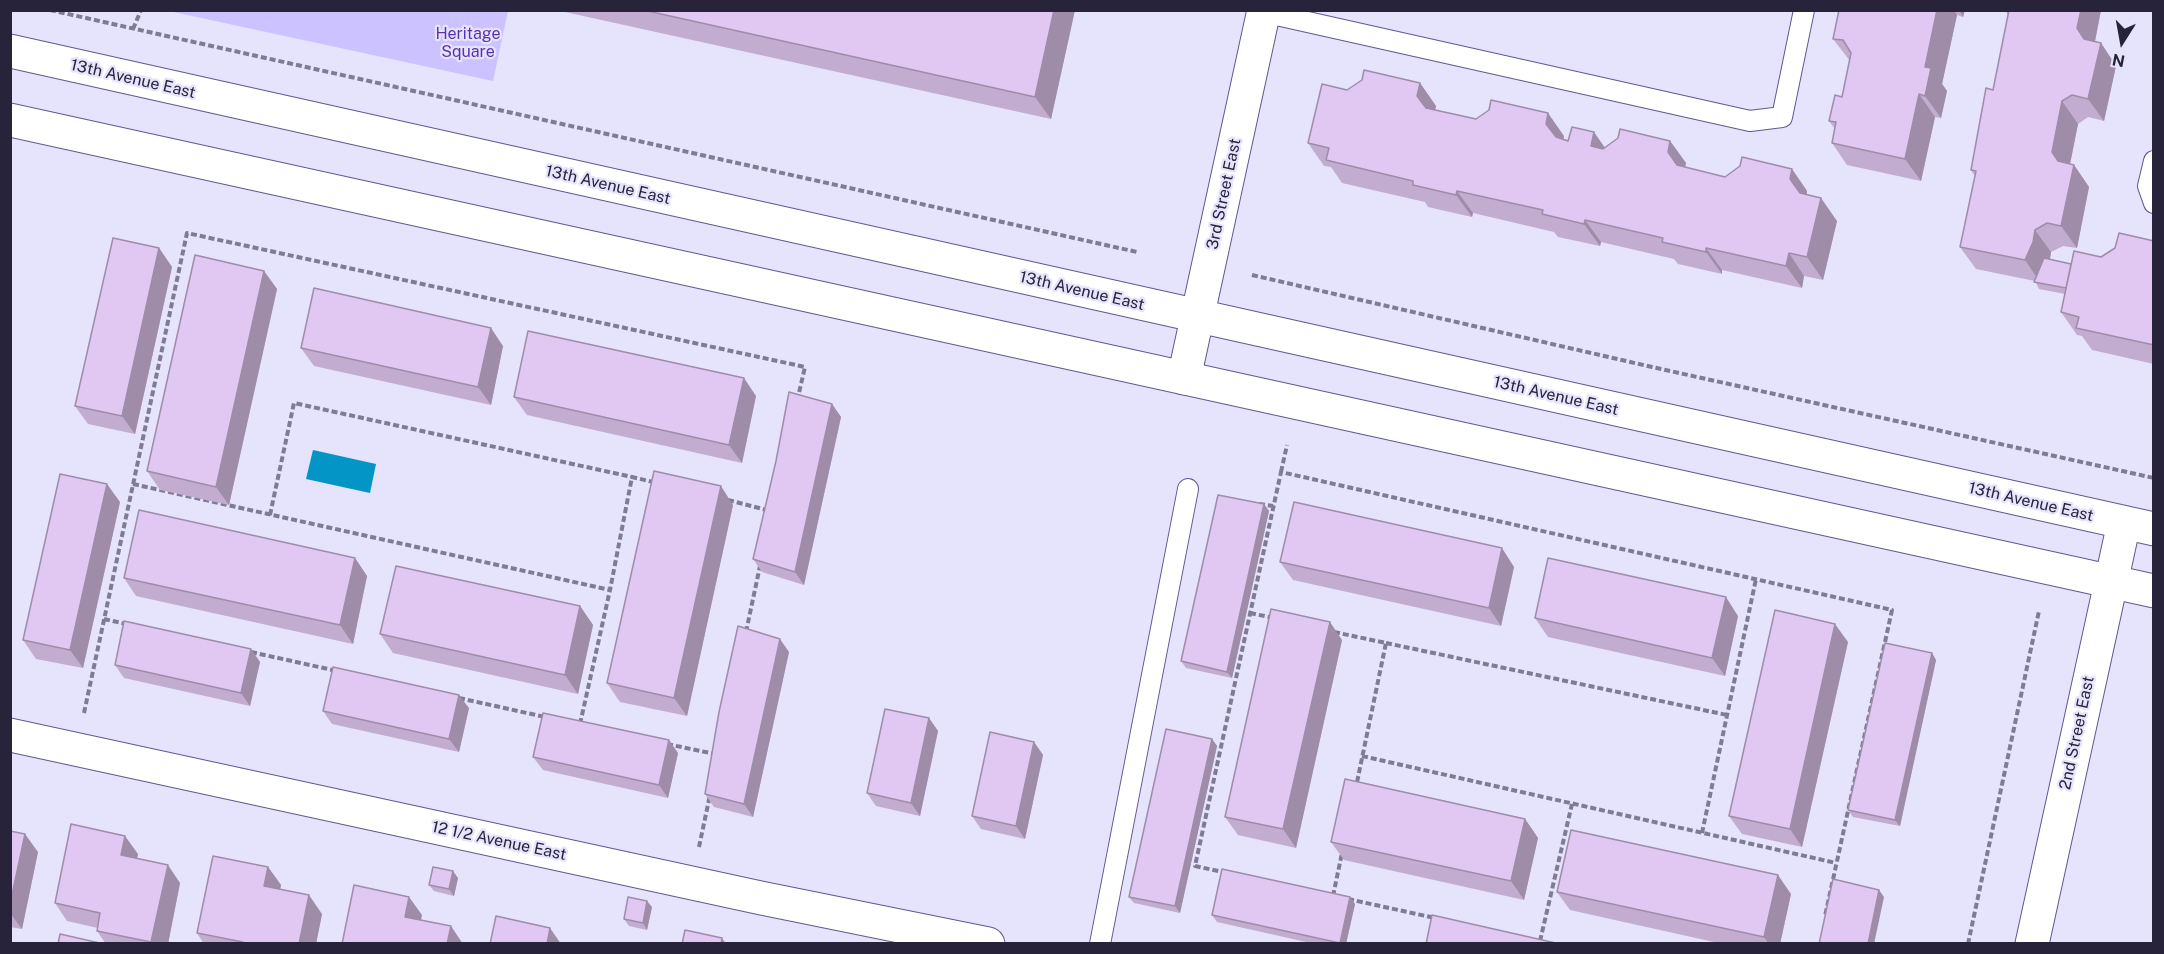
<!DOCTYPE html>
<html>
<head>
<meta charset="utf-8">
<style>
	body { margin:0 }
	#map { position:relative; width:2164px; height:954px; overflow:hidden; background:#e6e3fd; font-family:"Public Sans",sans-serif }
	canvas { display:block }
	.frame { position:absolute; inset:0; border:12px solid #27233b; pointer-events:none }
	.north { position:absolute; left:2092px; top:12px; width:60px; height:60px; -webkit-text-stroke:4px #e6e3fd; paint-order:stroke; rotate:191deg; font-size:16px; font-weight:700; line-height:24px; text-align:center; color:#27233b }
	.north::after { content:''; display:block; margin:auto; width:21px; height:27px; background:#27233b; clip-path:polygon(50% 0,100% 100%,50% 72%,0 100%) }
</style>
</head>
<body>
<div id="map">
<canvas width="2164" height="954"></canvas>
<div class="frame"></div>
<div class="north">N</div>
</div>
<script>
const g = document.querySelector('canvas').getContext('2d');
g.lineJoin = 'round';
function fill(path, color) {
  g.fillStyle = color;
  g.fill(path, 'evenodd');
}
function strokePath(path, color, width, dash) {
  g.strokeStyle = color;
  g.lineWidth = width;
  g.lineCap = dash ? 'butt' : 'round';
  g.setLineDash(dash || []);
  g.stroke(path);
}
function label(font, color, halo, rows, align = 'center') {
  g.font = font + ' "Public Sans",sans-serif';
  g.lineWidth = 4.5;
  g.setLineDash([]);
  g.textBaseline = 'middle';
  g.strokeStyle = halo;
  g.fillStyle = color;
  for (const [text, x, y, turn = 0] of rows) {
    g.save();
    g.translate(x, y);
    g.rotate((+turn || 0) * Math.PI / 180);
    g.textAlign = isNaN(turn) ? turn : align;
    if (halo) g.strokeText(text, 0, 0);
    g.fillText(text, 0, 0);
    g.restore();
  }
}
fill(new Path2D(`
	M169,11H508L493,81Z`), '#ccc2ff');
fill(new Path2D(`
	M313,450L376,464L370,493L306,479Z`), '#0495c7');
const service = new Path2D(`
	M1263,12L1750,121L1782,117L1804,10
	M2154,161L2148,186L2154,203
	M1100,944L1188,489`);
const minor = new Path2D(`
	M1184,378L1264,10
	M10,735L761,898L988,944
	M2032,944L2124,523`);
const secondary = new Path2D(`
	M10,51L2154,529
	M10,120L2154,591`);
strokePath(service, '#62588f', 22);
strokePath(minor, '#62588f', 35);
strokePath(secondary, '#62588f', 35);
strokePath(new Path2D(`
	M50,10L1137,252
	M133,29L141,10
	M1252,275L1652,367L2154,478
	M1281,472L1287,445
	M133,484L610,590L632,477L657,483
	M728,500L767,510
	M1259,504L1273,506
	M270,515L294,403L632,477
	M1250,613L1274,618
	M104,619L126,624
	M746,632L760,566
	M1334,632L1386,643L1356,787
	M1386,643L1727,715
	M251,652L337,671
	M459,698L545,717
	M84,713L187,233L805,367L798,397
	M580,724L610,590
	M667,744L715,754
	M1362,756L1836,863
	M1702,833L1756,579
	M699,847L710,795
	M1227,873L1195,866L1281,472L1892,610L1825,916
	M1333,896L1342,853
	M1348,899L1435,918
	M1540,941L1572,804
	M1968,944L2039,611`), '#7f7b94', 4, [6, 3]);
strokePath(service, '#fff', 20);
strokePath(minor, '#fff', 33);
strokePath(secondary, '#fff', 33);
fill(new Path2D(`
	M556,10H1075L1051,119Z
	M1839,10H1965L1963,17L1957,15L1942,84L1947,91L1941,118L1935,117L1921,181L1847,165L1832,143L1835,129L1829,121L1842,97L1850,61L1833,39Z
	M2005,10H2101L2095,42L2101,43L2116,66L2104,121L2088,117L2078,124L2070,164L2074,165L2089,187L2077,248L2063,246L2051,252L2050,259L2071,264L2101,257L2154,241V364L2092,350L2082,336L2077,335L2061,312L2065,294L2039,289L2035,281L1976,269L1960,247L1975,176L1971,170L1993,90L2008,15Z
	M1420,83L1436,106L1435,110L1476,119L1564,136L1563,139L1605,147L1670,141L1686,163L1685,167L1725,177L1792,169L1807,191V195L1837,221L1823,280L1804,276L1802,288L1722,270V274L1678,264L1674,259L1601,242L1600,246L1558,237L1554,232L1473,213L1472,217L1428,207L1425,202L1342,183L1331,167L1324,166L1308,143L1347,90Z
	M159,248L172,267L135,434L88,424L75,406Z
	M264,271L277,289L229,505L160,490L147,471Z
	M503,346L491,405L314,366L301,348Z
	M756,396L742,463L527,415L514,397Z
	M832,404L841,417L804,585L762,572L753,559Z
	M120,502L83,668L36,659L23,640Z
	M1264,504L1269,511L1232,678L1186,668L1181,661Z
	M733,505L687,716L620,702L607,683Z
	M355,558L367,576L353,644L136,596L124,578Z
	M1280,562L1514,567L1501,626L1293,580Z
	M580,606L593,625L578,694L393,653L380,634Z
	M1738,616L1725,676L1548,637L1535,618Z
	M1342,640L1296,848L1238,835L1225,817Z
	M1848,642L1802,847L1742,834L1729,816Z
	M251,649L260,662L250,706L124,678L115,665Z
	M789,652L753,817L714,807L705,794Z
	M1932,653L1936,660L1900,826L1853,817L1848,810Z
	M469,708L459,752L332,724L323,711Z
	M929,718L938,731L920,816L876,806L867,793Z
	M1212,739L1217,746L1180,913L1134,903L1129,897Z
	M1034,742L1043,755L1025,839L981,829L972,816Z
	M678,753L668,798L543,770L533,757Z
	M1525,819L1538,838L1524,900L1344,860L1331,842Z
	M10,831L38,852L22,929L10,927Z
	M138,854L137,859L180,883L168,944H106L97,931L98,928L67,921L55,903Z
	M268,867L281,885L280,889L322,914L316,944H204L197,933Z
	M458,878L454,896L434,891L429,885Z
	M1557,892L1791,894L1780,944H1723L1570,910Z
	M1355,904L1346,944H1315L1217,922L1212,915Z
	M652,907L647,930L629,926L624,919Z`), '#c2acd0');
fill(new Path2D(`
	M1054,10H1075L1051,119L1035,97Z
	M1937,10H1954L1957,15L1942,84L1947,91L1941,118L1925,96V67Z
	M1959,10H1965L1963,17Z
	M2081,10H2101L2093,51L2101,43L2116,66L2104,121L2088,99L2084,39L2077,28Z
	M1420,83L1436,106L1433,118L1417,96Z
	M1919,94L1935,117L1921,181L1905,159Z
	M2062,101L2078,124L2068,174L2074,165L2089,187L2077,248L2061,226L2058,161L2052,152Z
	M1548,113L1564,136L1562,146L1546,124Z
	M1594,132L1610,155L1591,146Z
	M1670,141L1686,163L1683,175L1668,152Z
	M1792,169L1807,191L1806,201L1790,179Z
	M1457,191L1473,213L1472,217L1456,195Z
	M1821,198L1837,221L1823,280L1807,257Z
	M1585,220L1601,242L1600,246L1584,224Z
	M2035,230L2051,252L2049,265L2040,282L2025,260Z
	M159,248L172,267L135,434L122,416Z
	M1706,248L1722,270V274L1706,252Z
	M1789,253L1804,276L1802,288L1786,266Z
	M264,271L277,289L229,505L216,487Z
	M491,328L503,346L491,405L478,387Z
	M744,378L756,396L742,463L729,445Z
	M832,404L841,417L804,585L795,572Z
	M107,484L120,502L83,668L70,650Z
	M721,486L733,505L687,716L674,698Z
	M1264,504L1269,511L1232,678L1227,672Z
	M1502,548L1514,567L1501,626L1489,608Z
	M355,558L367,576L353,644L340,625Z
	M1726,597L1738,616L1725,676L1712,658Z
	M580,606L593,625L578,694L565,675Z
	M1330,622L1342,640L1296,848L1283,829Z
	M1835,624L1848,642L1802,847L1790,829Z
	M780,639L789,652L753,817L744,804Z
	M251,649L260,662L250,706L241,693Z
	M1932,653L1936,660L1900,826L1895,820Z
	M459,695L469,708L459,752L449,739Z
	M929,718L938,731L920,816L911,803Z
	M1212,739L1217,746L1180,913L1175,906Z
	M669,740L678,753L668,798L659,785Z
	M1034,742L1043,755L1025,839L1016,826Z
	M1525,819L1538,838L1524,900L1511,881Z
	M25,834L38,852L22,929L10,913V904Z
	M125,836L138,854L134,874L121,855Z
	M168,865L180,883L168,944H152L151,942Z
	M268,867L281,885L277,904L264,886Z
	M453,871L458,878L454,896L449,889Z
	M1778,875L1791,894L1780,944H1769L1764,937Z
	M1879,890L1884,897L1874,944H1868Z
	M309,895L322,914L316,944H299Z
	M409,897L422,915L418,935L405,917Z
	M1350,897L1355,904L1346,944H1340Z
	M647,901L652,907L647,930L643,923Z
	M451,926L463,944H447Z
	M550,928L561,944H547Z
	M722,938L726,944H721Z`), '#9e8ca9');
const building = new Path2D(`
	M643,10H1054L1035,97Z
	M1839,10H1937L1925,67L1931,68L1925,96L1919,94L1905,159L1832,143L1836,122L1829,121L1835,95L1842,97L1851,53L1843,40L1833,39Z
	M2009,10H2081L2077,28L2084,39L2101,43L2088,99L2072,95L2062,101L2052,152L2058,161L2074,165L2061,226L2047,223L2035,230L2033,242L2025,260L1960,247L1976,171L1971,170L1986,88L1993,90Z
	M1364,70L1420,83L1417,96L1426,108L1476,119L1489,110L1491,100L1548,113L1546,124L1556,137L1568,141L1572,127L1594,132L1591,146L1603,149L1618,138L1620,129L1670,141L1668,152L1677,165L1725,177L1740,166L1742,157L1792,169L1790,179L1800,193L1821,198L1807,257L1789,253L1786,266L1706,248V252L1662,242L1663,238L1585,220L1584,224L1542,214L1543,210L1457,191L1456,195L1413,185V181L1326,160L1329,148L1308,143L1322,84L1347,90L1362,80Z
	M2119,233L2154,241V345L2076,328L2079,317L2061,312L2074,251L2101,257L2115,248Z
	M113,238L159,248L122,416L75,406Z
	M195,255L264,271L216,487L147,471Z
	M2044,258L2071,264L2066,288L2034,282Z
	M314,288L491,328L478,387L301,348Z
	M528,331L744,378L729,445L514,397Z
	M789,392L832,404L795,572L753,559L776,461Z
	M654,471L721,486L674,698L607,683Z
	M60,474L107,484L70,650L23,640Z
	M1218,495L1264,504L1227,672L1181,661Z
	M1294,502L1502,548L1489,608L1280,562Z
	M139,510L355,558L340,625L124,578Z
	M1548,558L1726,597L1712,658L1535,618Z
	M396,566L580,606L565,675L380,634Z
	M1271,609L1330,622L1283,829L1225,817Z
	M1775,610L1835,624L1790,829L1729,816Z
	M124,621L251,649L241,693L115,665Z
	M738,626L780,639L744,804L705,794L719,712Z
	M1885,643L1932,653L1895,820L1848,810Z
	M333,667L459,695L449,739L323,711Z
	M885,709L929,718L911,803L867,793Z
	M543,713L669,740L659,785L533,757Z
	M1166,729L1212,739L1175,906L1129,897Z
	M990,732L1034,742L1016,826L972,816Z
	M1345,779L1525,819L1511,881L1331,842Z
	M71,824L125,836L121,855L168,865L151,942L97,931L100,913L55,903Z
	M1571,830L1778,875L1764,937L1557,892Z
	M10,831L25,834L10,904Z
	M213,856L268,867L264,886L309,895L299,944H243V942L197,933Z
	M433,867L453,871L449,889L429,885Z
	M1222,869L1350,897L1340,943L1212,915Z
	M1833,879L1879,890L1868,944H1819Z
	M354,885L409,897L405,917L451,926L447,944H342Z
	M628,897L647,901L643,923L624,919Z
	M1432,915L1560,944H1426Z
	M496,916L550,928L547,944H490Z
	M685,930L722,938L721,944H682Z
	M60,934L104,944H58Z`);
fill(building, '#e1c8f2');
strokePath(building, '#9e8ca9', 1.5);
label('16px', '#5931af', '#e6e3fd', [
	["Heritage",468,34],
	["Square",468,52]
]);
label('16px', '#27233b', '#e6e3fd', [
	["13th Avenue East",133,79,13],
	["13th Avenue East",608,185,13],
	["3rd Street East",1224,194,-78],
	["13th Avenue East",1082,291,13],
	["13th Avenue East",1556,396,13],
	["13th Avenue East",2031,502,13],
	["2nd Street East",2077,733,-78],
	["12 1/2 Avenue East",499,841,12]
]);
</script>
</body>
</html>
